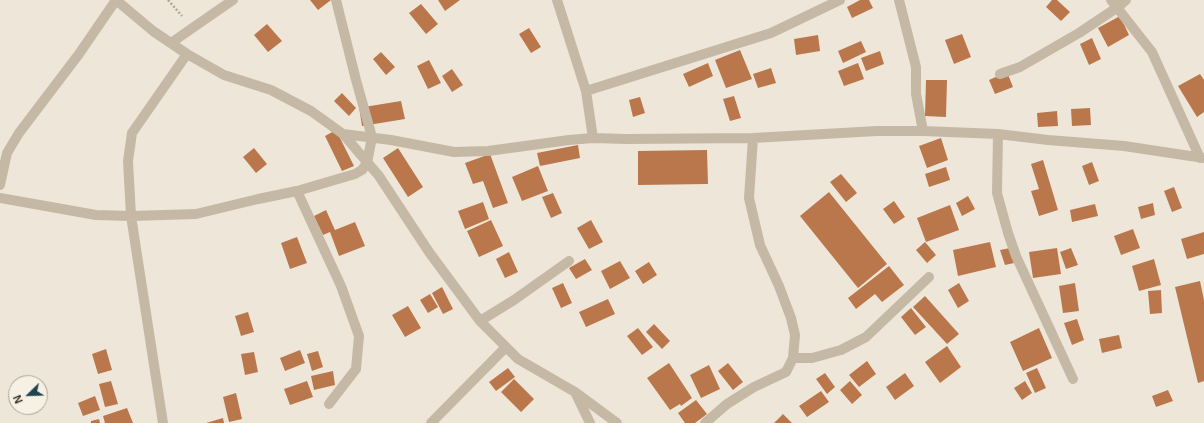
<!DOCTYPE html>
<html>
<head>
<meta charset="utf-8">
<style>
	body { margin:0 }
	#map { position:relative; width:1204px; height:423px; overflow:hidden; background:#eee7d9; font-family:Arial,sans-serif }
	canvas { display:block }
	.north { position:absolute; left:8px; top:375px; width:40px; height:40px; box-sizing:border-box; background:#f6f1e4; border:1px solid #a8a298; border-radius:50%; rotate:247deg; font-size:11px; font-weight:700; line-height:16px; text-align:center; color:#322c26 }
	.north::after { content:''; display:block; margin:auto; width:14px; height:18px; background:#20444f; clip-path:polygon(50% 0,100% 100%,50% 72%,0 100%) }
</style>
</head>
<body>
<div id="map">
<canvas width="1204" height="423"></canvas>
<div class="north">N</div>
</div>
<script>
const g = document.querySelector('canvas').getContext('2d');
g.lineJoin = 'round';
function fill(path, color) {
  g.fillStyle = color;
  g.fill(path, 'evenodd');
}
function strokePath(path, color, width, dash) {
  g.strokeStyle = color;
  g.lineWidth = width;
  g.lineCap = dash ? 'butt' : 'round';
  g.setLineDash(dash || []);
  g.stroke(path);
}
fill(new Path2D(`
	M310,0H331L318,10Z
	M438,0H460L445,11Z
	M860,0H869L873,8L852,18L847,7Z
	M1052,0H1057L1070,12L1061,21L1046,7Z
	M421,4L438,24L426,34L409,13Z
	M1120,16L1129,35L1108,47L1098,28Z
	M267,24L282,41L268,52L254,35Z
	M529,28L541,47L531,53L519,34Z
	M962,34L971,57L954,64L945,40Z
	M818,35L820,51L796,55L794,39Z
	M1092,38L1101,59L1089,65L1080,44Z
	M861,41L866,52L843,63L838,51Z
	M740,50L752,79L726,88L715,60Z
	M880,51L884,64L866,71L861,58Z
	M381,52L395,67L386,75L373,59Z
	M429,60L441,83L428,89L417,66Z
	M708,63L713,76L689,87L683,74Z
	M858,63L864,79L844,86L838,71Z
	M771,68L776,83L758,88L753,74Z
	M452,69L463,85L452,92L442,76Z
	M1007,72L1013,87L995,94L989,80Z
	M1200,74L1204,80V112L1197,117L1178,86Z
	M926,80H947L946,117L925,116Z
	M356,87L364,107L401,101L405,119L362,126Z
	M342,93L356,108L349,116L334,101Z
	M734,96L741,118L730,121L723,99Z
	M640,97L645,113L633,117L629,100Z
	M1090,108L1091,125L1072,126L1071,109Z
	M1057,111L1058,126L1038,127L1037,113Z
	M336,130L354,166L342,171L325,136Z
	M941,138L948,160L927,168L919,146Z
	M578,145L580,158L540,166L537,153Z
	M254,148L267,164L256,173L243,157Z
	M398,148L423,187L408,197L383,158Z
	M707,150L708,184L638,185V151Z
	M490,154L508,203L493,208L483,181L473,184L465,163Z
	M1043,160L1058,210L1039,216L1031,191L1039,189L1031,164Z
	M1092,162L1099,181L1089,185L1082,166Z
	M538,166L548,191L522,201L512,177Z
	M946,167L950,180L929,187L925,174Z
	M841,174L857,193L846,202L830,182Z
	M1174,187L1182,208L1172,212L1164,191Z
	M829,192L887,264L858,288L800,216Z
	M553,193L562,213L551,218L542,197Z
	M968,196L975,209L962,216L956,203Z
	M894,201L905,217L894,224L883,209Z
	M483,202L489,219L465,229L458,211Z
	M1153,203L1155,215L1141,219L1138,207Z
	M1095,204L1098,216L1072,222L1070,210Z
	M950,205L959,230L926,242L917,218Z
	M326,210L335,230L355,222L365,246L339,256L330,232L323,235L314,216Z
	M491,220L503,246L479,257L467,231Z
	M591,220L603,242L589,249L577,228Z
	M1133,229L1140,248L1121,255L1114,236Z
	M1204,232V254L1187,259L1181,239Z
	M297,237L307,263L290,269L281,243Z
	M925,242L936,255L927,263L916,250Z
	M990,242L996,267L958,276L953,250Z
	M1010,248L1014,263L1005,265L1000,250Z
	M1057,248L1061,274L1033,278L1029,252Z
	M1071,248L1078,265L1066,269L1060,252Z
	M509,252L518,272L505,278L496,259Z
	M585,259L592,270L576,279L569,268Z
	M1154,259L1161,285L1139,291L1132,266Z
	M620,261L630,278L610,289L601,271Z
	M649,262L657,275L643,284L635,271Z
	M889,266L904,285L882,302L875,294L856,309L848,298Z
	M1200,281L1204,300V381L1198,383L1175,287Z
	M563,283L572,303L561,308L552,288Z
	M959,283L969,301L958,308L948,290Z
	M1075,283L1079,311L1063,313L1059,286Z
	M442,287L453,309L443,314L432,293Z
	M1161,290L1162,313L1150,314L1148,291Z
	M430,294L438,307L428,313L420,300Z
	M925,296L959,334L947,344L913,307Z
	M608,299L615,314L586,327L579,312Z
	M408,306L421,328L405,337L392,315Z
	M911,308L926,327L915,335L901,317Z
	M248,312L254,332L241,336L235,316Z
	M1077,319L1084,340L1072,345L1064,323Z
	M654,324L670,341L662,349L646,332Z
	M638,328L653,347L642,355L627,336Z
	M1039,328L1052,358L1023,371L1010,342Z
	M1119,335L1122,348L1102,353L1099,339Z
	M947,346L961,367L940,383L925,362Z
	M106,349L112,370L98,374L92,354Z
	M300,350L305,363L285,371L280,358Z
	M318,351L323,367L312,371L307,354Z
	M254,352L258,372L245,375L241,354Z
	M867,361L876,374L859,387L849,375Z
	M669,363L692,398L681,406L680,404L670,410L647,378Z
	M728,363L743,382L733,390L718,371Z
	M709,365L720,389L701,398L690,375Z
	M508,368L515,377L496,391L489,382Z
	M1037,368L1046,388L1035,393L1026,373Z
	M333,371L335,385L314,390L311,376Z
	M825,373L835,387L827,394L816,379Z
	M905,373L914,386L895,400L886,387Z
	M514,379L534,399L521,412L501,392Z
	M111,381L118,404L105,407L99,384Z
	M307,381L313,397L290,405L284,389Z
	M850,381L862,395L852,404L840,390Z
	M1025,381L1032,393L1022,400L1014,388Z
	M1168,390L1173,401L1156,407L1152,396Z
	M821,391L829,402L807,417L799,406Z
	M236,393L242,419L229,422L223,397Z
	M95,396L100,410L83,416L78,403Z
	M696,400L707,414L695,423H685L678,413Z
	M127,408L133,423H105L103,416Z
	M783,414L792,423H774Z
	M223,418L224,423H206Z
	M99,419L100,423H91V421Z`), '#ba774b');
strokePath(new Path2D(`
	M168,0L182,16`), '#b0a390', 2.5, [2, 2]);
strokePath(new Path2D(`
	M116,0L153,31L187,54L224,75L271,90L311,111L343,134L379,176L429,252L480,321L518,359L575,392L617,423
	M557,0L586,91L593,138
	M899,0L916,67V94L923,131
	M1111,0L1152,52L1200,158
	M171,43L191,29L233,0
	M1000,74L1020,67L1079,33L1118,7L1126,0
	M586,91L771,33L840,0
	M343,134L391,140L454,152L488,151L569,140L593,138L626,139L753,138L877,131H923L998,134L1048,140L1124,146L1204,158
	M998,134L997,193L1008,233L1016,256L1073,379
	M0,185L7,153L19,133L79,54L116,0
	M297,191L341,286L359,336L356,369L329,404
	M0,198L96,215L131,216L196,214L258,199L297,191L355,174L362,170L367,163L372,137L356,80L336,0
	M480,321L514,300L569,261
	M793,358H812L841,350L866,337L929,277
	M576,394L590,423
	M163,423L131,216L128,161L132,133L187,54
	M431,423L506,347
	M705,423L727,404L754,387L786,372L793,358L795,335L791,318L779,286L760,245L749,198L753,138`), '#c5b9a6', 10);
</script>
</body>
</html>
